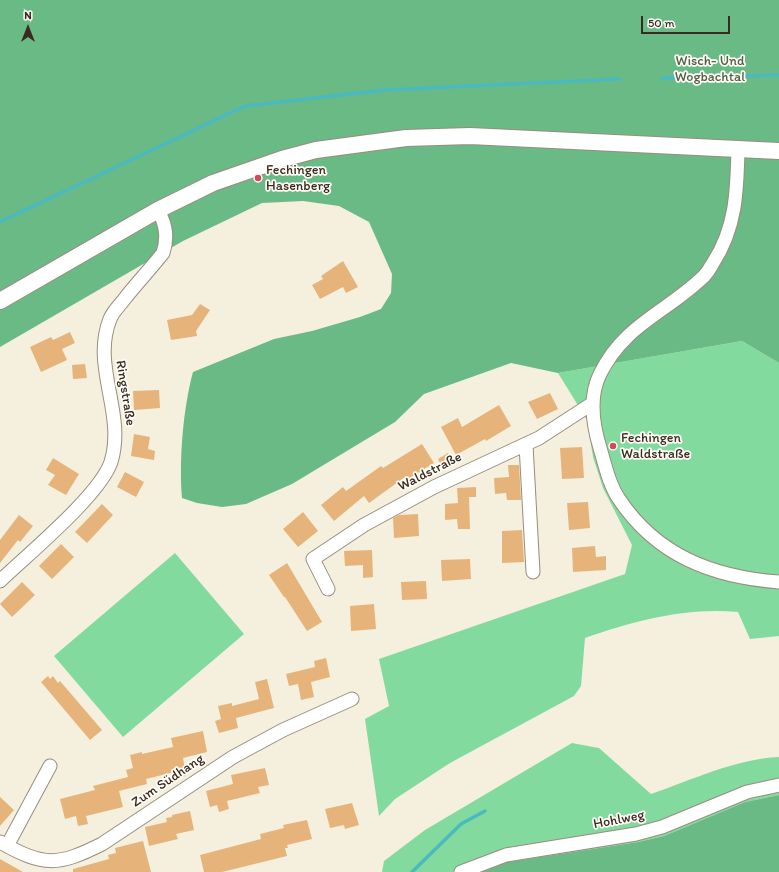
<!DOCTYPE html>
<html>
<head>
<meta charset="utf-8">
<style>
	body { margin:0 }
	#map { position:relative; width:779px; height:872px; overflow:hidden; background:#f4f0dd; font-family:Itim,sans-serif }
	canvas { display:block }
	.north { position:absolute; left:8px; top:8px; width:40px; height:40px; -webkit-text-stroke:3px #fdfcf7; paint-order:stroke; rotate:0deg; font-size:11px; font-weight:700; line-height:16px; text-align:center; color:#3b2a1e }
	.north::after { content:''; display:block; margin:auto; width:14px; height:18px; background:#3b2a1e; clip-path:polygon(50% 0,100% 100%,50% 72%,0 100%) }
	.scale { position:absolute; left:641px; top:16px; width:89px; height:18px; box-sizing:border-box; border:2px solid #3b2a1e; border-top:0; padding-left:5px; font-size:12px; line-height:14px; white-space:nowrap; color:#3b2a1e; -webkit-text-stroke:3px #fdfcf7; paint-order:stroke }
</style>
</head>
<body>
<div id="map">
<canvas width="779" height="872"></canvas>
<div class="north">N</div>
<div class="scale">50 m</div>
</div>
<script>
const g = document.querySelector('canvas').getContext('2d');
g.lineJoin = 'round';
function fill(path, color) {
  g.fillStyle = color;
  g.fill(path, 'evenodd');
}
function strokePath(path, color, width, dash) {
  g.strokeStyle = color;
  g.lineWidth = width;
  g.lineCap = dash ? 'butt' : 'round';
  g.setLineDash(dash || []);
  g.stroke(path);
}
function label(font, color, halo, rows, align = 'center') {
  g.font = font + ' Itim,sans-serif';
  g.lineWidth = 3.5;
  g.setLineDash([]);
  g.textBaseline = 'middle';
  g.strokeStyle = halo;
  g.fillStyle = color;
  for (const [text, x, y, turn = 0] of rows) {
    g.save();
    g.translate(x, y);
    g.rotate((+turn || 0) * Math.PI / 180);
    g.textAlign = isNaN(turn) ? turn : align;
    if (halo) g.strokeText(text, 0, 0);
    g.fillText(text, 0, 0);
    g.restore();
  }
}
fill(new Path2D(`
	M742,341L779,363V636L750,639L738,612C686,607 633,621 585,638L581,686L574,696L450,763L395,799L379,816L365,719L389,706L379,659L625,574L632,545L603,488L593,457L587,420L558,373Z
	M175,553L244,634L123,737L54,656Z
	M572,743L599,748L651,794C692,780 735,759 779,757V795L745,802L664,836L638,842L507,862L481,872H382L384,861L425,830Z`), '#83da9f');
fill(new Path2D(`
	M0,0H779V363L742,341L558,373L511,363L424,394L395,422L292,484L246,504L222,507L197,503L182,498C179,460 183,409 193,372L274,339L312,331L360,317L381,309L391,293L392,274L369,222L339,206L303,201L262,203L183,241L0,347Z
	M779,795V872H481L507,862L638,842L664,836L745,802Z`), '#6aba86');
strokePath(new Path2D(`
	M662,78L779,75
	M0,222L245,106L385,90L620,79
	M412,872L461,824L485,811`), '#4abac0', 3.5);
fill(new Path2D(`
	M343,261L358,287L346,293L343,287L320,299L312,285L323,279L321,276Z
	M200,304L210,310L196,331L197,336L171,340L167,320L192,315Z
	M70,332L75,343L62,349L67,360L41,372L30,347L51,337L53,340Z
	M85,364L87,378L73,379L72,365Z
	M159,390L160,408L134,410L133,391Z
	M550,393L558,409L537,419L528,402Z
	M499,405L511,426L486,441L485,439L456,455L441,427L458,418L462,427Z
	M134,434L150,437L148,449L155,451L154,460L131,456Z
	M422,444L434,463L406,480L405,477L369,503L364,496L334,521L321,505L343,487L346,491L381,466L383,468Z
	M582,447L584,478L562,479L560,448Z
	M448,453L452,461L442,467L438,459Z
	M53,458L79,474L66,495L48,485L55,475L46,470Z
	M508,465H519L521,500H507L506,493L495,494L494,478L509,477Z
	M125,472L144,482L136,497L117,487Z
	M476,487V497H469L470,529H458L457,519L445,520V504L458,503L457,488Z
	M588,502L590,528L569,530L567,503Z
	M102,504L113,515L87,543L75,532Z
	M303,512L318,531L298,547L283,529Z
	M418,514L419,536L394,538L393,518L399,515Z
	M19,515L33,526L20,542L18,540L0,563V540Z
	M522,530L524,562L502,563V531Z
	M61,544L74,557L52,579L39,566Z
	M595,546L596,557L606,556V570L573,572L572,548Z
	M372,550L373,577L363,578V565L345,566L344,551Z
	M470,559L471,579L442,581L441,560Z
	M287,563L322,622L307,631L285,597H284L269,575Z
	M426,581L427,599L402,600L401,582Z
	M22,582L35,595L12,617L0,604Z
	M374,604L376,629L351,631L350,606Z
	M326,658L330,677L311,682L314,697L301,700L298,684L289,686L286,674L315,667L314,661Z
	M48,676L50,679L53,676L58,683L60,681L102,730L90,740L41,682Z
	M267,679L274,708L236,718L238,728L219,733L215,721L221,719L218,706L232,703V706L259,699L255,682Z
	M203,731L207,752L183,758L186,776L175,778L174,772L146,779L147,784L119,791L123,807L86,816L88,824L78,826L76,816L65,819L60,799L95,790L93,786L128,777L126,770L133,768L130,755L142,752V754L173,747L171,738Z
	M265,768L269,785L258,787L260,793L227,801L229,809L219,812L217,805L210,807L206,791L233,784L231,775Z
	M0,797L14,810L0,826Z
	M352,803L359,825L345,829L344,825L330,828L325,809Z
	M190,811L194,830L176,834L178,839L149,846L145,827L167,822L166,818L172,817V815Z
	M307,820L312,839L287,845L288,848H285L287,856L222,872H204L200,855L261,839L260,834L284,828L283,825Z
	M143,841L151,872H73V869L109,859L108,855L116,853L115,848Z
	M0,859L23,872H0Z`), '#e6b47a');
const minor = new Path2D(`
	M738,150C737,191 736,228 713,263C710,268 707,274 702,278C665,313 624,325 600,374C589,396 593,425 600,448C605,465 609,484 619,499C657,556 713,577 779,582
	M526,445L533,572
	M0,581C27,555 100,495 111,462C126,413 91,367 110,319C113,311 121,304 126,297C138,282 151,268 163,253C168,237 166,225 158,210
	M328,589L313,559L364,525L434,487L539,438L593,403
	M0,842C44,867 58,866 102,844L233,757L283,730L352,699
	M7,846L50,766
	M461,872L506,855L636,834L662,827L747,792L779,785`);
const major = new Path2D(`
	M0,301L158,210L213,183L282,159L316,150L406,138L470,136L779,151`);
strokePath(minor, '#988d7e', 15);
strokePath(major, '#988d7e', 18);
strokePath(minor, '#fff', 13);
strokePath(major, '#fff', 16);
for (const [x, y, r, color] of [
	[258,178,4,"#d1495b"],
	[613,446,4,"#d1495b"]
]) {
  const dot = new Path2D();
  dot.arc(x, y, r, 0, 2 * Math.PI);
  g.fillStyle = color;
  g.fill(dot);
  strokePath(dot, '#fdfcf7', 1.5);
}
label('14px', '#515f45', '#fdfcf7', [
	["Wisch- Und",710,61],
	["Wogbachtal",710,77]
]);
label('14px', '#3b2a1e', '#fdfcf7', [
	["Fechingen",266,170],
	["Hasenberg",266,186],
	["Fechingen",621,438],
	["Waldstraße",621,454]
], 'left');
label('14px', '#3b2a1e', '#fdfcf7', [
	["Ringstraße",125,393,81],
	["Waldstraße",430,472,-27],
	["Zum Südhang",168,781,-34],
	["Hohlweg",619,820,-11]
]);
</script>
</body>
</html>
